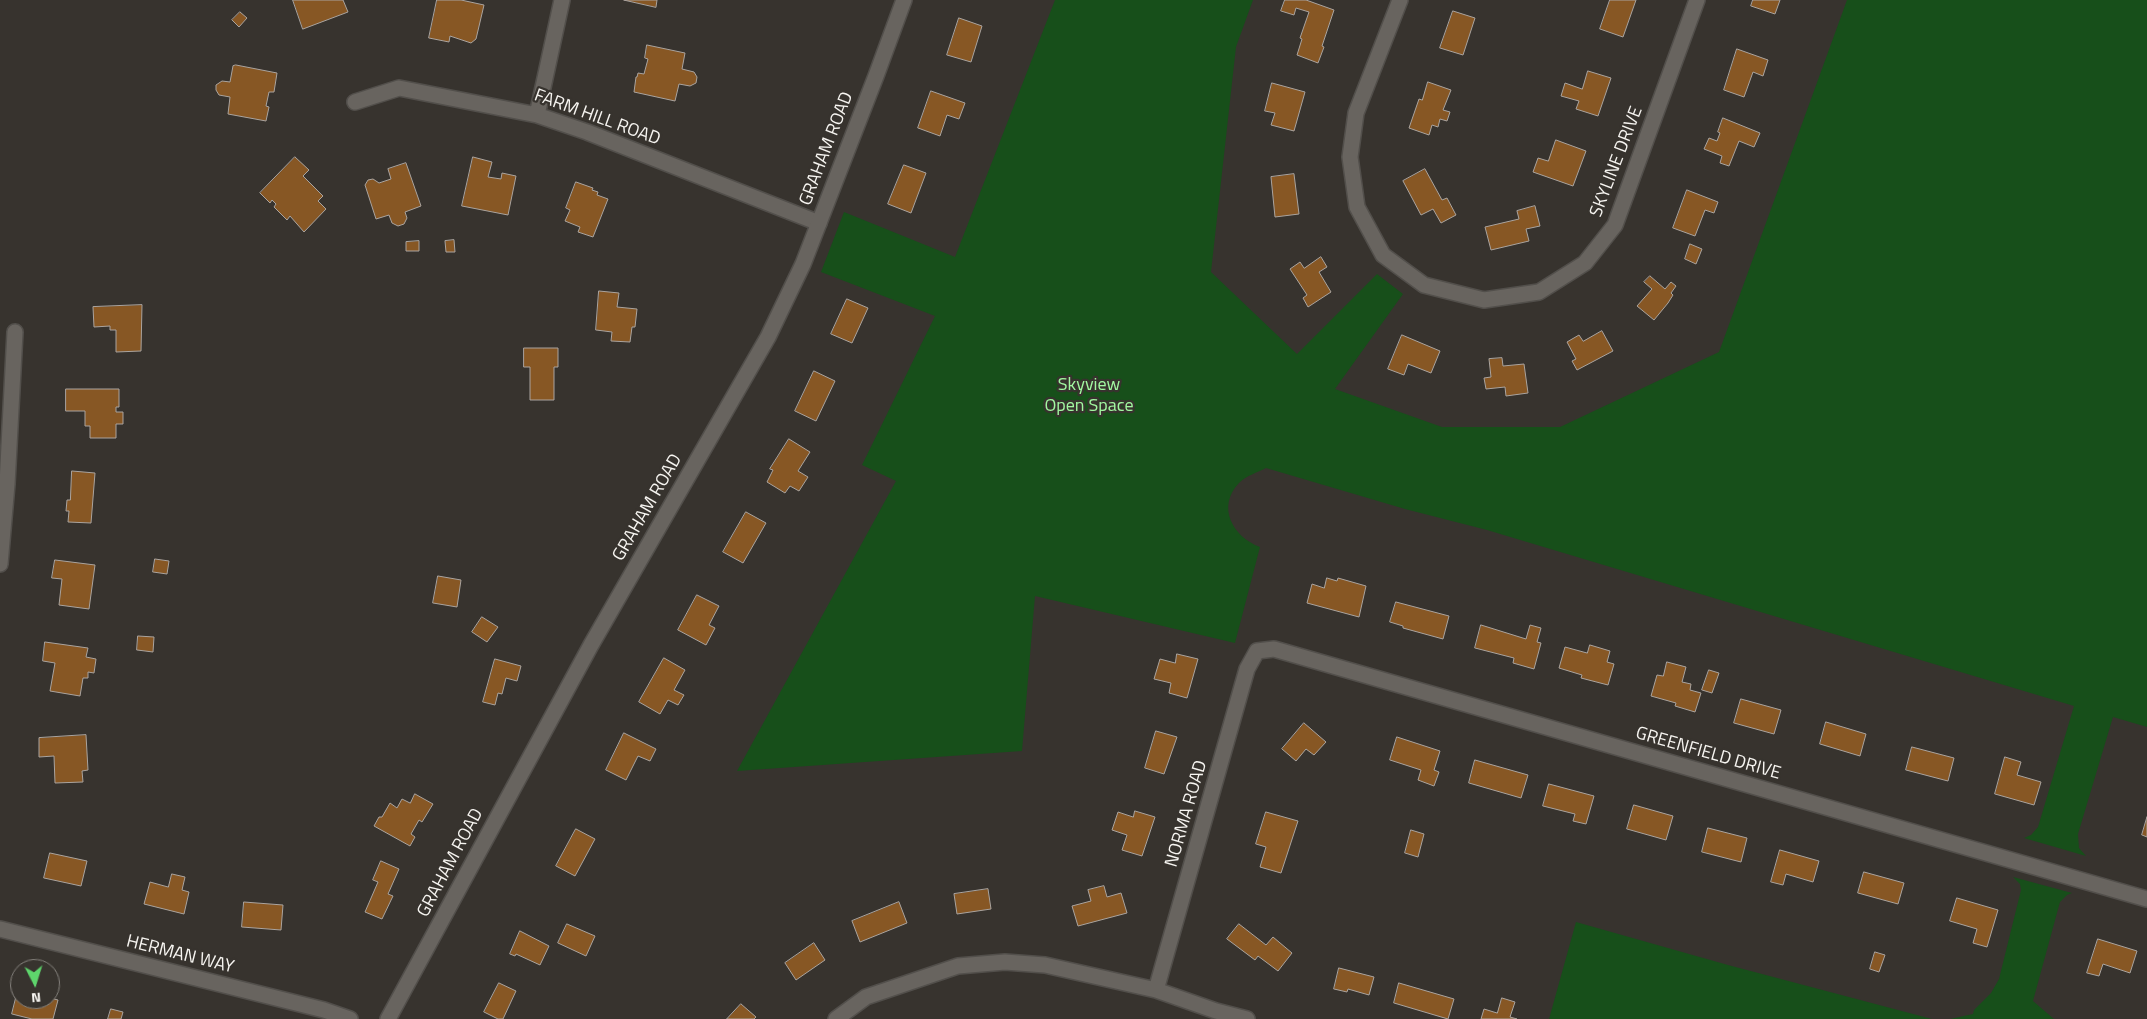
<!DOCTYPE html>
<html>
<head>
<meta charset="utf-8">
<style>
	body { margin:0 }
	#map { position:relative; width:2147px; height:1019px; overflow:hidden; background:#37332e; font-family:"Titillium Web",sans-serif }
	canvas { display:block }
	.north { position:absolute; left:10px; top:959px; width:50px; height:50px; box-sizing:border-box; background:#37332e; border:1px solid #84817c; border-radius:50%; rotate:175deg; font-size:14px; font-weight:700; line-height:20px; text-align:center; color:#f7f5f1 }
	.north::after { content:''; display:block; margin:auto; width:18px; height:22px; background:#5ed56c; clip-path:polygon(50% 0,100% 100%,50% 72%,0 100%) }
</style>
</head>
<body>
<div id="map">
<canvas width="2147" height="1019"></canvas>
<div class="north">N</div>
</div>
<script>
const g = document.querySelector('canvas').getContext('2d');
g.lineJoin = 'round';
function fill(path, color) {
  g.fillStyle = color;
  g.fill(path, 'evenodd');
}
function strokePath(path, color, width, dash) {
  g.strokeStyle = color;
  g.lineWidth = width;
  g.lineCap = dash ? 'butt' : 'round';
  g.setLineDash(dash || []);
  g.stroke(path);
}
function label(font, color, halo, rows, align = 'center') {
  g.font = font + ' "Titillium Web",sans-serif';
  g.lineWidth = 4.5;
  g.setLineDash([]);
  g.textBaseline = 'middle';
  g.strokeStyle = halo;
  g.fillStyle = color;
  for (const [text, x, y, turn = 0] of rows) {
    g.save();
    g.translate(x, y);
    g.rotate((+turn || 0) * Math.PI / 180);
    g.textAlign = isNaN(turn) ? turn : align;
    if (halo) g.strokeText(text, 0, 0);
    g.fillText(text, 0, 0);
    g.restore();
  }
}
fill(new Path2D(`
	M1055,0H1253L1236,47L1211,272L1297,354L1377,274L1403,294L1335,389L1442,427H1560L1719,352L1847,0H2147V727L2113,717L2078,834L2079,848L2086,856L2024,838L2031,835L2038,827L2074,706L1487,530L1405,509L1266,468C1257,473 1247,475 1239,483C1216,507 1233,537 1260,547L1235,643L1035,596L1022,751L737,771L896,481L862,465L935,316L821,272L844,212L955,257Z
	M2013,877L2072,893L2067,895L2060,902L2033,1001L2054,1019H1950L1973,1014L1974,1010L1991,993L1999,979L2021,890L2020,884Z
	M1576,922L1728,965L1932,1019H1549Z`), '#174f1a');
const building = new Path2D(`
	M293,0H343L348,12L303,29Z
	M437,0H461L484,5L476,39L471,43L450,36L449,42L429,38Z
	M624,0H657L656,7Z
	M1285,0H1306L1334,10L1322,46L1324,47L1318,63L1297,55L1302,39L1300,38L1309,12L1296,8L1294,15L1281,11Z
	M1610,0H1636L1623,37L1600,29Z
	M1753,0H1780L1775,14L1751,6Z
	M1453,11L1475,18L1463,55L1440,48Z
	M240,12L247,18L239,27L232,20Z
	M959,18L982,26L971,62L947,55Z
	M647,45L685,53L682,69L694,72L697,77L696,83L690,86L679,84L675,101L634,92L636,77H637L638,73L644,74L648,59L645,58Z
	M1737,49L1768,60L1763,76L1753,72L1744,97L1724,90Z
	M236,65L277,73L274,92H269L266,106L269,107L266,121L228,114L230,97L219,95L216,90V85L222,81L230,82L233,66Z
	M1588,71L1611,78L1598,116L1576,109L1579,101L1561,96L1565,83L1582,89Z
	M1428,82L1451,90L1443,110L1450,112L1447,121L1440,119L1438,127L1432,125L1429,135L1409,128L1419,99L1422,100Z
	M1272,83L1305,92L1294,131L1271,125L1275,113L1265,111Z
	M931,91L965,103L959,119L947,115L940,136L918,128Z
	M1723,118L1760,133L1754,147L1739,141L1729,166L1720,163L1722,156L1704,149L1709,138L1717,141L1720,133L1718,132Z
	M1556,140L1586,151L1573,186L1533,172L1538,158L1548,161Z
	M295,157L309,170L303,176L323,196L318,201L326,209L304,232L290,216L287,220L274,207L276,204L272,200L270,203L260,193Z
	M473,157L492,162L488,177L501,179L502,173L516,176L508,215L462,206Z
	M406,163L421,206L405,212L407,218L404,224L398,226L392,223L389,215L376,219L365,185L368,180L373,179L379,183L391,179L388,169Z
	M904,165L926,173L911,213L888,204Z
	M1425,169L1442,200L1447,198L1456,215L1441,223L1433,209L1421,215L1403,181Z
	M1294,174L1299,214L1275,217L1271,177Z
	M576,182L593,188L592,190L598,192L597,195L608,199L593,237L578,232L580,227L565,221L570,210L566,208Z
	M1687,190L1718,202L1714,213L1705,210L1695,236L1673,228Z
	M1535,206L1540,226L1526,229L1529,241L1491,250L1485,227L1519,219L1517,211Z
	M454,240L455,252H446L445,241Z
	M419,241V251H406V242Z
	M1690,244L1702,249L1696,264L1685,259Z
	M1321,257L1327,267L1319,272L1331,292L1308,307L1303,298L1307,295L1290,269L1300,262L1304,268Z
	M1650,276L1665,289L1671,282L1676,286L1671,293L1673,295L1668,303L1654,320L1637,306L1652,289L1644,282Z
	M599,291L619,293L617,307L637,309L635,327H632L630,342L611,341L612,332L596,330Z
	M847,299L868,308L852,343L831,334Z
	M142,305L141,351L116,352V330H110V326L94,327L93,307Z
	M1602,331L1613,351L1577,370L1572,361L1576,359L1567,342L1579,335L1583,341Z
	M1402,335L1440,351L1431,373L1408,364L1404,375L1388,369Z
	M524,348H558V367H554V400H530V367H524Z
	M1502,358L1503,366L1524,364L1528,393L1506,396L1505,387L1486,389L1484,378L1491,377L1489,359Z
	M814,371L835,381L816,421L795,411Z
	M66,389H119V407H116V412H123V424H116V438H90V426H85V411H66Z
	M789,439L810,452L798,471L808,477L799,491L790,486L785,493L767,482L773,470L770,469Z
	M72,471L95,473L91,523L68,522L69,511H66L67,500H70Z
	M746,512L766,523L743,563L723,552Z
	M155,559L169,561L167,574L153,572Z
	M55,560L95,565L89,609L59,605L62,579L52,578Z
	M438,576L461,580L457,607L433,603Z
	M1327,578L1337,581L1338,578L1366,586L1359,617L1307,603L1312,584L1324,588Z
	M697,595L719,606L709,625L715,628L706,645L678,630Z
	M1396,602L1449,616L1443,639L1403,628V626L1390,622Z
	M482,617L498,627L487,642L472,632Z
	M1481,625L1526,639L1530,625L1541,628L1537,642L1541,643L1534,669L1513,663L1514,658L1475,648Z
	M138,636L154,637L153,652L137,650Z
	M45,642L88,648L86,657L96,659L94,673L88,672V678H83L80,696L50,691L55,663L43,661Z
	M1590,645L1610,651L1607,662L1614,664L1608,685L1581,678L1582,675L1559,668L1565,647L1587,653Z
	M1177,654L1198,659L1187,698L1169,693L1171,683L1154,679L1160,659L1175,663Z
	M664,658L685,670L674,690L684,695L678,705L668,700L660,714L639,702Z
	M495,659L521,666L517,681L506,678L502,694L498,693L495,705L483,702Z
	M1667,662L1686,667L1682,682L1691,684L1690,690L1701,693L1695,712L1675,706L1676,703L1651,696L1657,675L1663,676Z
	M1709,670L1719,673L1712,693L1702,690Z
	M1741,699L1781,710L1774,734L1734,723Z
	M1826,722L1866,734L1860,756L1820,744Z
	M1304,723L1326,742L1314,755L1306,749L1296,761L1282,749Z
	M1156,731L1177,737L1164,774L1145,768Z
	M624,733L656,749L650,761L638,756L626,780L606,770Z
	M86,735L88,770L82,771L83,782L55,783L54,756L39,757V738Z
	M1397,737L1440,751L1434,770L1439,772L1434,786L1418,780L1421,770L1390,760Z
	M1912,747L1954,758L1948,781L1906,770Z
	M2005,757L2021,762L2017,775L2041,782L2034,805L1995,794Z
	M1475,760L1528,775L1521,798L1469,783Z
	M1549,784L1594,796L1586,824L1573,821L1575,814L1543,806Z
	M415,794L433,804L422,822L419,820L411,834L415,837L410,846L374,826L379,817H382L390,803L397,808L402,799L410,803Z
	M1634,805L1673,816L1666,840L1627,829Z
	M1135,811L1155,817L1142,856L1122,850L1127,835L1112,830L1118,812L1133,817Z
	M1266,812L1298,821L1281,873L1260,867L1266,847L1256,844Z
	M2147,817V837L2142,835Z
	M1708,828L1747,838L1741,862L1702,852Z
	M576,829L595,839L575,876L556,866Z
	M1411,830L1424,834L1418,857L1405,853Z
	M1780,850L1819,861L1813,882L1786,874L1783,885L1771,882Z
	M50,853L87,861L81,886L44,878Z
	M381,861L399,869L388,894L393,896L382,919L365,912L378,882L373,880Z
	M1864,872L1904,883L1898,904L1858,893Z
	M172,874L185,877L182,890L189,892L184,914L144,904L150,882L168,887Z
	M1104,886L1107,897L1121,893L1127,913L1078,926L1072,906L1091,901L1088,890Z
	M988,889L991,909L957,914L954,894Z
	M1957,898L1998,910L1987,947L1973,943L1977,929L1950,921Z
	M244,902L283,905L281,930L242,927Z
	M899,902L907,923L860,942L852,921Z
	M567,924L595,936L586,956L558,943Z
	M1239,924L1266,945L1273,937L1292,953L1278,971L1258,956L1255,960L1227,939Z
	M520,931L549,946L540,965L516,954L515,956L510,954Z
	M2098,939L2137,951L2130,973L2103,964L2099,976L2087,973Z
	M814,943L825,960L796,980L785,963Z
	M1875,952L1885,955L1879,972L1870,969Z
	M1339,968L1374,977L1369,995L1348,989L1347,992L1334,989Z
	M499,983L516,991L503,1019H498L484,1012Z
	M1399,983L1454,999L1448,1019L1394,1003Z
	M18,990L20,991V999L50,998L58,1000L53,1019H32L12,1014Z
	M1502,998L1515,1002L1510,1017L1517,1019H1481L1484,1009L1497,1013Z
	M741,1004L756,1017L754,1019H727Z
	M111,1009L123,1012L121,1019H108Z`);
fill(building, '#875724');
strokePath(building, '#aaa49f', 1);
const minor = new Path2D(`
	M1400,0L1356,113L1350,157L1357,207L1383,255L1424,285L1484,300L1539,292L1585,263L1615,225L1697,0
	M355,102L399,88L537,115L587,132L819,223
	M537,115L562,0
	M0,564L7,484L15,332
	M0,929L324,1010L350,1019
	M1156,990L1247,669L1257,651L1274,649L2147,899
	M836,1019L866,997L958,966L1005,962L1045,965L1156,990L1216,1011L1247,1019`);
const tertiary = new Path2D(`
	M388,1019L591,645L768,337L803,264L876,76L904,0`);
strokePath(minor, '#524f4b', 18);
strokePath(tertiary, '#524f4b', 18);
strokePath(minor, '#68645f', 15);
strokePath(tertiary, '#68645f', 15);
label('18px', '#f7f5f1', '#37332e', [
	["FARM HILL ROAD",597,118,20],
	["GRAHAM ROAD",827,149,-69],
	["SKYLINE DRIVE",1617,162,-69],
	["GRAHAM ROAD",648,508,-60],
	["GREENFIELD DRIVE",1708,754,16],
	["NORMA ROAD",1187,814,-74],
	["GRAHAM ROAD",451,863,-62],
	["HERMAN WAY",180,955,14]
]);
label('18px', '#a2f8a1', '#37332e', [
	["Skyview",1089,386],
	["Open Space",1089,407]
]);
</script>
</body>
</html>
